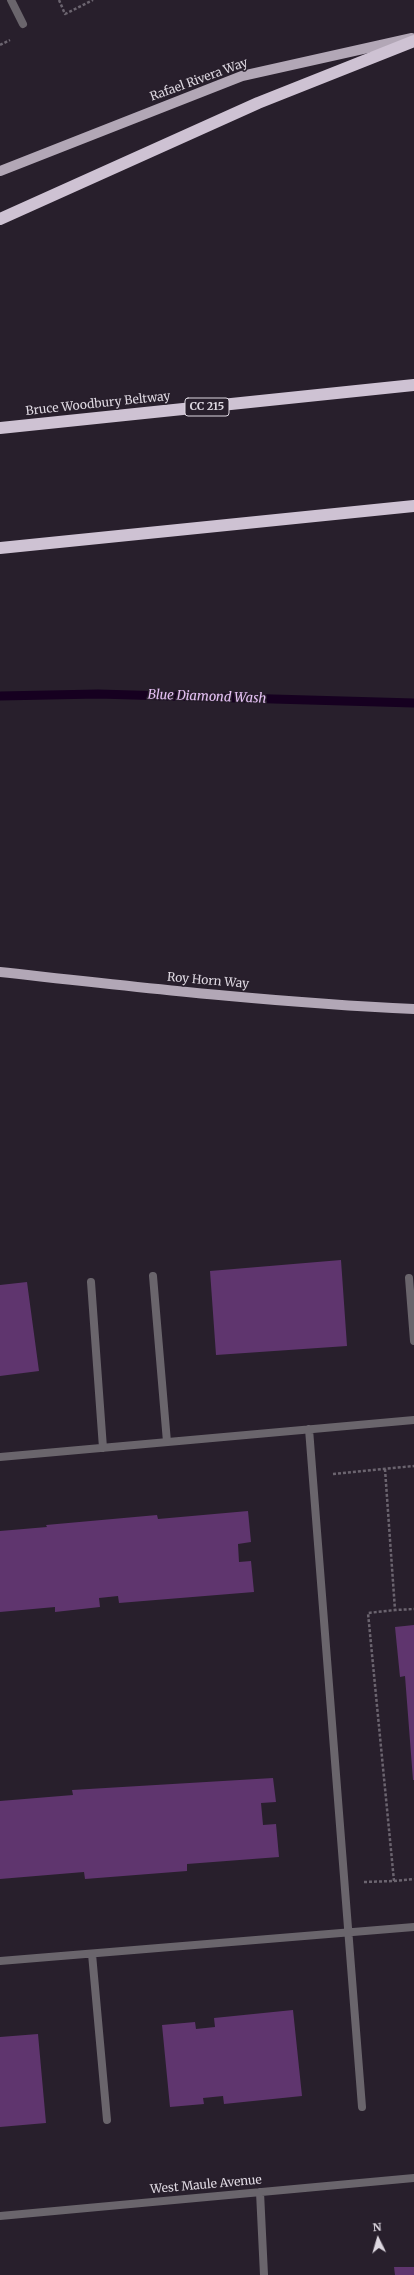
<!DOCTYPE html>
<html>
<head>
<meta charset="utf-8">
<style>
	body { margin:0 }
	#map { position:relative; width:414px; height:2275px; overflow:hidden; background:#281f2c; font-family:Merriweather,serif }
	canvas { display:block }
	.north { position:absolute; left:358px; top:2219px; width:40px; height:40px; -webkit-text-stroke:3px #281f2c; paint-order:stroke; rotate:355deg; font-size:11px; font-weight:700; line-height:16px; text-align:center; color:#ded8e1 }
	.north::after { content:''; display:block; margin:auto; width:14px; height:18px; background:#ded8e1; clip-path:polygon(50% 0,100% 100%,50% 72%,0 100%) }
</style>
</head>
<body>
<div id="map">
<canvas width="414" height="2275"></canvas>
<div class="north">N</div>
</div>
<script>
const g = document.querySelector('canvas').getContext('2d');
g.lineJoin = 'round';
function strokePath(path, color, width, dash) {
  g.strokeStyle = color;
  g.lineWidth = width;
  g.lineCap = dash ? 'butt' : 'round';
  g.setLineDash(dash || []);
  g.stroke(path);
}
function fill(path, color) {
  g.fillStyle = color;
  g.fill(path, 'evenodd');
}
function label(font, color, halo, rows, align = 'center') {
  g.font = font + ' Merriweather,serif';
  g.lineWidth = 3;
  g.setLineDash([]);
  g.textBaseline = 'middle';
  g.strokeStyle = halo;
  g.fillStyle = color;
  for (const [text, x, y, turn = 0] of rows) {
    g.save();
    g.translate(x, y);
    g.rotate((+turn || 0) * Math.PI / 180);
    g.textAlign = isNaN(turn) ? turn : align;
    if (halo) g.strokeText(text, 0, 0);
    g.fillText(text, 0, 0);
    g.restore();
  }
}
strokePath(new Path2D(`
	M0,696L98,694L414,703`), '#160020', 9);
fill(new Path2D(`
	M341,1260L347,1346L216,1355L210,1271Z
	M27,1282L39,1371L0,1376V1285Z
	M248,1511L251,1542L238,1544L239,1562L251,1561L254,1592L119,1603L118,1596L99,1598L100,1607L55,1612V1607L0,1612V1531L47,1527L46,1525L157,1515L158,1519Z
	M414,1625V1780H413L405,1676L400,1677L395,1627Z
	M273,1778L276,1802L261,1803L263,1825L276,1824L279,1857L187,1864V1871L85,1879L84,1872L0,1879V1801L73,1795L72,1790Z
	M293,2010L302,2096L224,2104L223,2096L203,2098L204,2104L170,2107L162,2025L195,2022L196,2029L215,2027L214,2018Z
	M38,2034L46,2123L0,2127V2037Z
	M394,2267H414V2275H395Z`), '#5f356e');
strokePath(new Path2D(`
	M59,0L65,14L93,0
	M0,45L10,40
	M385,1469L395,1610L414,1609
	M333,1474L414,1466
	M394,1881L414,1879
	M364,1882L394,1881L368,1613L395,1610`), '#6b646f', 2.5, [3, 2]);
strokePath(new Path2D(`
	M11,0L23,24
	M153,1276L167,1442
	M409,1278L414,1341
	M91,1282L103,1448
	M309,1429L362,2107
	M0,1457L414,1420
	M92,1954L107,2120
	M0,1961L414,1927`), '#6a656c', 8);
strokePath(new Path2D(`
	M260,2192L264,2275
	M0,2216L414,2178`), '#6a656c', 8);
strokePath(new Path2D(`
	M0,171L242,76L412,38
	M0,972C138,987 275,1003 414,1009`), '#b2a7b6', 10);
strokePath(new Path2D(`
	M0,219L258,103L414,41
	M0,428L414,385
	M0,548L414,506`), '#cec2d3', 12);
for (const [x, y, w] of [
	[207,407,44]
]) {
  const box = new Path2D();
  box.roundRect(x - w / 2, y - 9, w, 18, 3);
  g.fillStyle = '#281f2c';
  g.fill(box);
  strokePath(box, '#ded8e1', 1);
}
label('bold 11px', '#ded8e1', null, [
	["CC 215",207,407]
]);
label('12px', '#ded8e1', '#281f2c', [
	["Rafael Rivera Way",199,80,-20],
	["Bruce Woodbury Beltway",98,404,-6],
	["Roy Horn Way",208,981,5],
	["West Maule Avenue",206,2185,-5]
]);
label('italic 13px', '#e5c1f4', '#281f2c', [
	["Blue Diamond Wash",207,697,2]
]);
</script>
</body>
</html>
